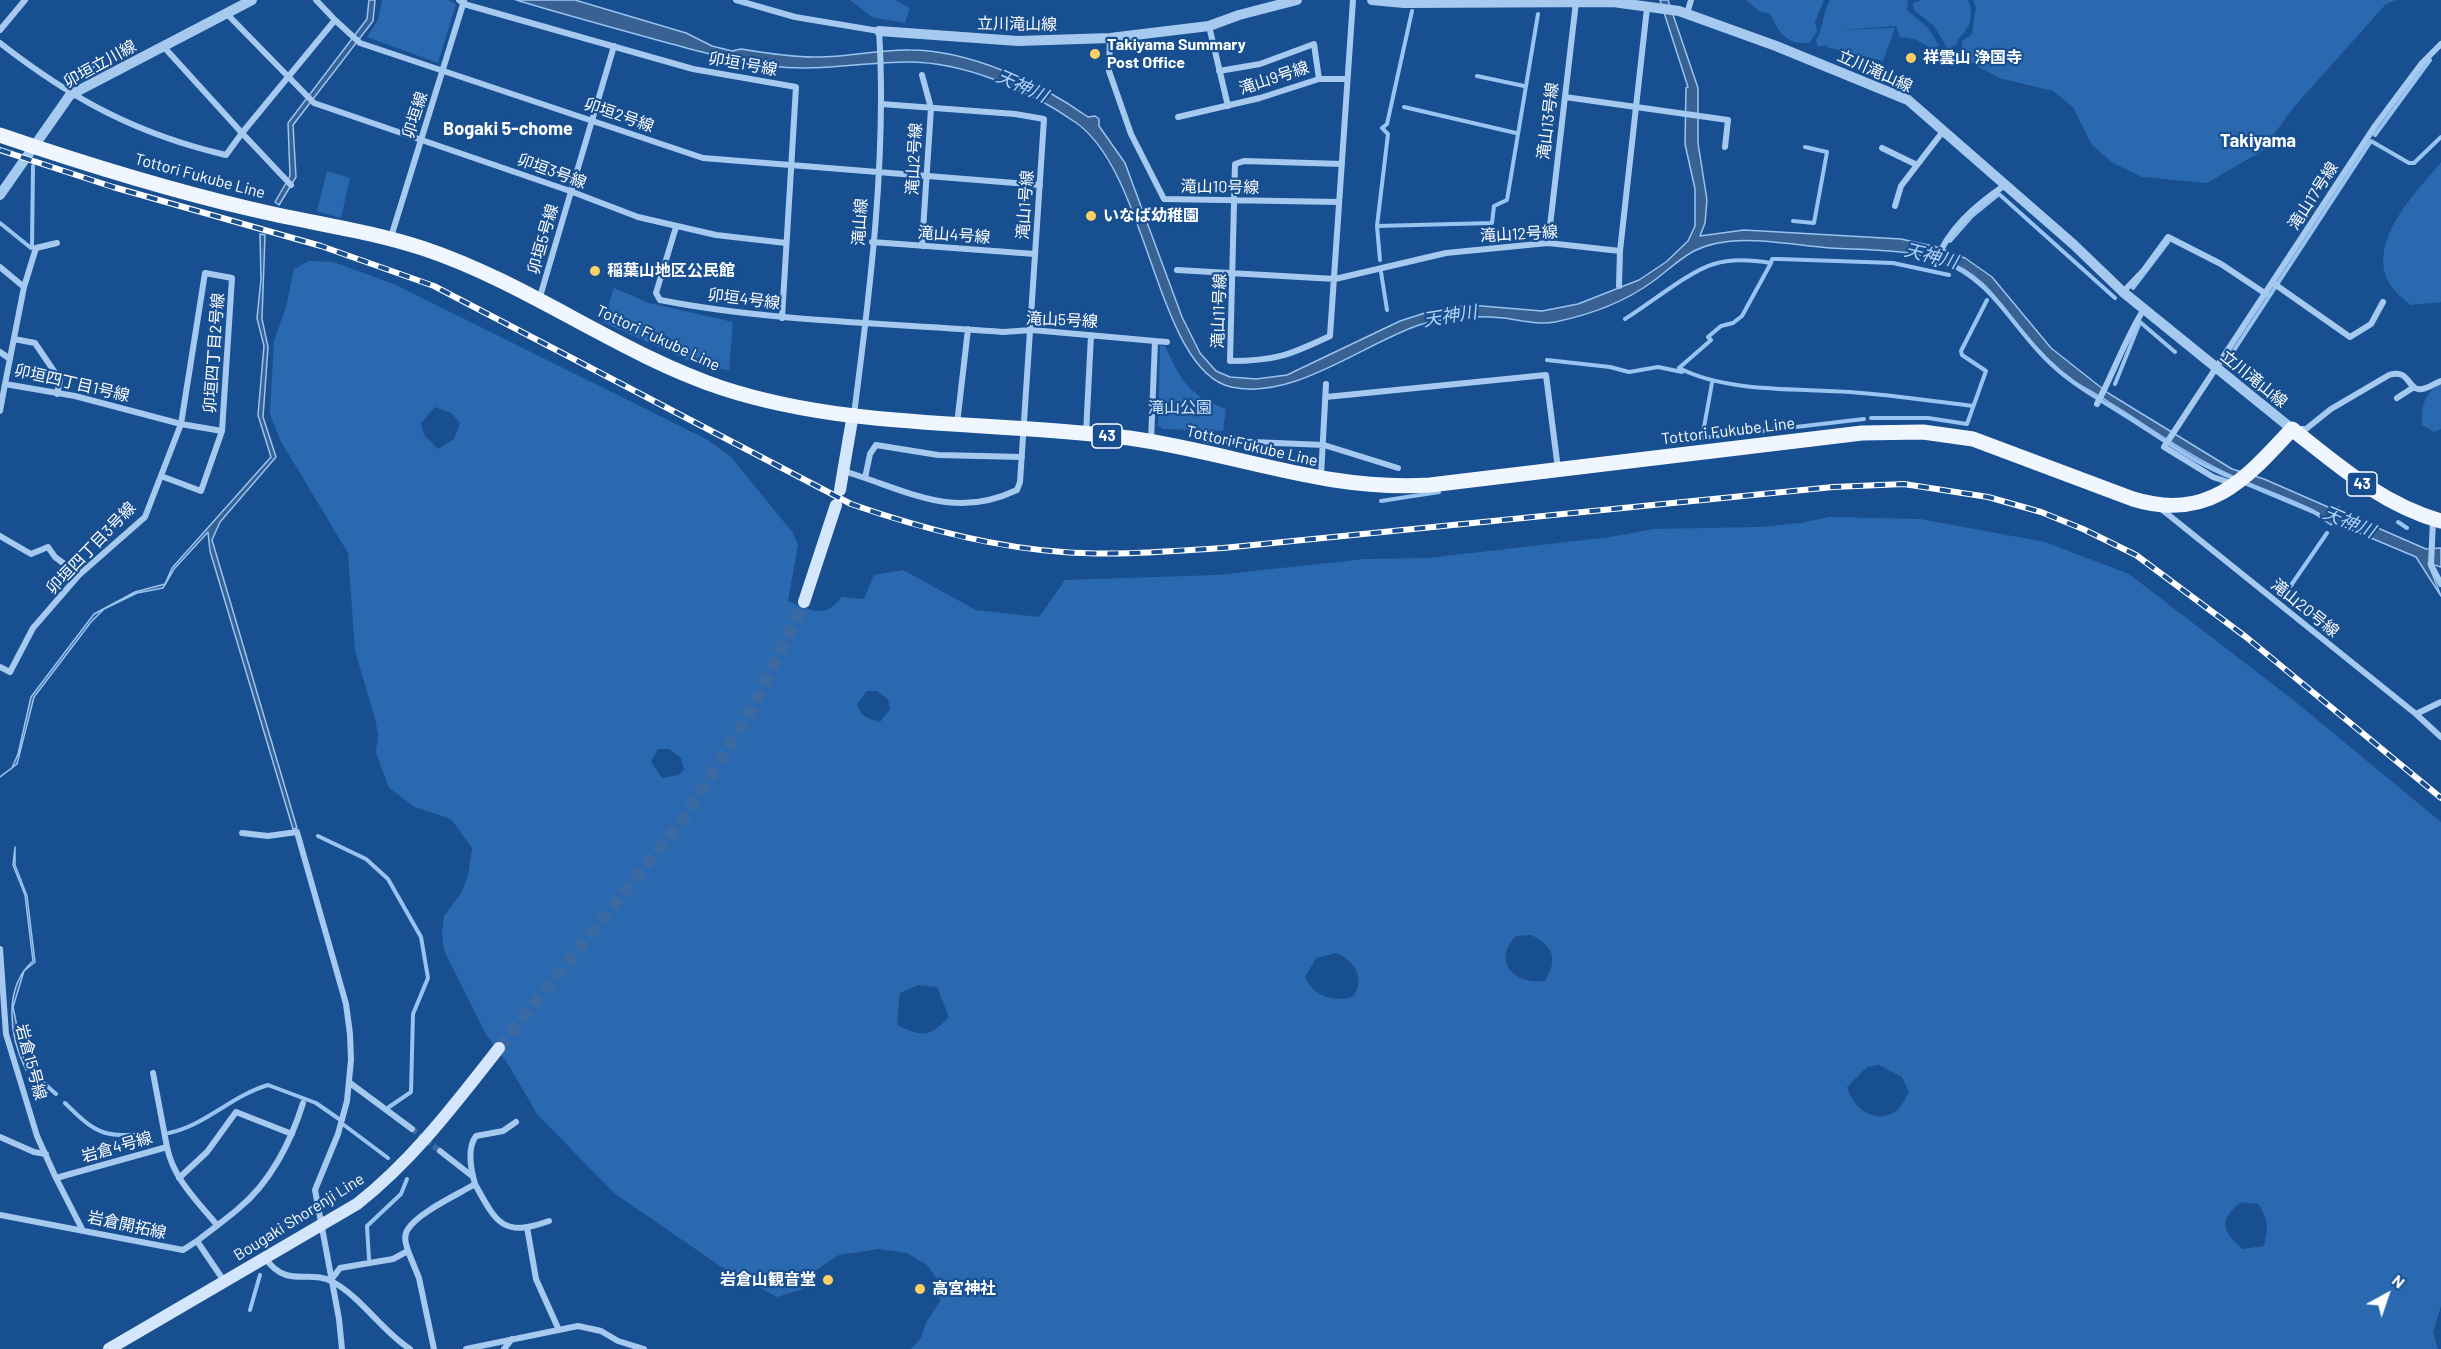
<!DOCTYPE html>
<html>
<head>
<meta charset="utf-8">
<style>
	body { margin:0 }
	#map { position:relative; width:2441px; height:1349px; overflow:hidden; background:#184f91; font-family:Barlow,sans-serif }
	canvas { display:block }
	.north { position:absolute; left:2357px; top:1265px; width:60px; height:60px; -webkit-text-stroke:4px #184f91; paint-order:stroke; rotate:40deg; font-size:16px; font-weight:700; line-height:24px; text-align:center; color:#fff }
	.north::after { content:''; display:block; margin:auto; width:21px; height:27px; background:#fff; clip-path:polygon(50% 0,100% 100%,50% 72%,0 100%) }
</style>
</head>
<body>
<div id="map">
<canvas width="2441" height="1349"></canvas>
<div class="north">N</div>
</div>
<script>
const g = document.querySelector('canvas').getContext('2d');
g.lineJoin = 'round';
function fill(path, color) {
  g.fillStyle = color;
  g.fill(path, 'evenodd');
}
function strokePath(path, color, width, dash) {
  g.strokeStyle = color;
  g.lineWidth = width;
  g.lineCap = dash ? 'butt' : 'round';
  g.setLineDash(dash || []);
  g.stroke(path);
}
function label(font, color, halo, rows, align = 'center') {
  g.font = font + ' Barlow,"Noto Sans JP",sans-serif';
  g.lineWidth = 4.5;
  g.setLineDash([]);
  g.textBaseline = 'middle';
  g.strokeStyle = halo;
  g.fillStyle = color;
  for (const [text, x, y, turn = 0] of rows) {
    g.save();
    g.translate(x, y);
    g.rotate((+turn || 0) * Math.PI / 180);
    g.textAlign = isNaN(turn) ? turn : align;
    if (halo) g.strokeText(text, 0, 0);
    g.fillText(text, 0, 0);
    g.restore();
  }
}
fill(new Path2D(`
	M382,0H448L456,4L438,63L367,37L378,20Z
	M850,0H895L910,8L905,23L872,17Z
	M1746,0H1824L1815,22L1817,32L1809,43C1787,45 1779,33 1770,14L1759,11Z
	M1830,0H1908L1907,10L1928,28L1939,46L1932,49L1915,39L1900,37L1896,26L1840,30L1895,28L1883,61L1827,47V45L1818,47L1816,40C1824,28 1822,14 1830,0Z
	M1922,0H1968C1975,15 1969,30 1958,39L1957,44L1948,49L1934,26L1914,10L1913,3Z
	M1973,0H2396L2386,4L2293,108L2262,151L2207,183L2142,177L2113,163L2092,145L2073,107L2053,91L1999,78L1970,62L1962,51V41L1972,34L1976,7Z
	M2441,162V302L2411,305C2401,297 2388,287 2385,273C2375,232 2417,192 2441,162Z
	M327,171L350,178L341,218L317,211Z
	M309,261L333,262L394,284L708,440L730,456L793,533L798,545L788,601C811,610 824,620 842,597L864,599L874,575L903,570L976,610L1039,617L1065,580L1217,575L1365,559L1428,558L1610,537L1654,529L1759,527L1801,523L1829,517L1920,519L2045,542L2129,574L2292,699L2441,822V1306L2433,1332L2438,1349H911L921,1338L926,1323L940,1301L937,1279L927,1265L907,1253L879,1249L839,1255L816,1270L803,1289L777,1297L720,1266L614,1193L537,1114L510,1067L486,1034L444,950L442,933L444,916L461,893L468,876L472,848L451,819L415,807L389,788L376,753L378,735L375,718L355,651L348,553L280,440L270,414L274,341L286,307L294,269ZM435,407L451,413L460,423L454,439L438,449L424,435L421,423ZM867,691H877L888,699L890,709L880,722C868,719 860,716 857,704ZM658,749H669L681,758L684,770L678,775L662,778L651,762ZM1531,935C1554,946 1558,960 1545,981C1515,985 1491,962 1516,936ZM1336,953C1355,961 1365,977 1354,996C1336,1003 1313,997 1305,977L1316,958ZM918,985L937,987L949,1017C928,1038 923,1037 897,1025L900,993ZM1879,1065L1902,1077L1909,1092C1905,1099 1901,1108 1895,1112C1874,1125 1852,1107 1847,1087L1867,1067ZM2241,1202L2258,1204C2269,1219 2268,1228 2264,1246L2243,1249C2221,1232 2219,1219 2241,1202Z
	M614,288L649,303L733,322L729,370L701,366L603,322Z
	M1160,345L1165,346C1181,381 1189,396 1226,409L1223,431L1163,429L1158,425Z
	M2441,383V429L2434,432L2422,425C2421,406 2424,394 2441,383Z`), '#2a69b0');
const water = new Path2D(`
	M369,0H375L373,21L293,125L296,177L279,205L275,202L290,176L288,123L367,19Z
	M516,0H575L686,33L712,46L732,51L741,49C765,53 790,57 814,57C846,58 878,49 910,50C970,50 1040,83 1088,117L1095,116L1099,119V126L1125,163L1182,317L1200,353L1216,371L1230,377L1256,379L1287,375L1400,321L1431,311L1470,305L1542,311L1578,304L1639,280L1666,262L1688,241L1695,226V189L1685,144L1686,88L1688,87L1660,0H1668L1698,88V143L1707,200L1705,223L1700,236L1744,230L1901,239L1937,247L1965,258L1992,277L2051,348L2108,393L2232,469L2264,479L2328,507H2339V511L2426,549L2441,548V567L2428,563L2441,596L2416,557L2333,522L2331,525L2315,514V511C2287,497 2256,487 2228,474C2186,454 2149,427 2110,403C2099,395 2086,389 2074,381C2054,367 2037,349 2022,330C1999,302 1981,272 1945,261C1907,249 1869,250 1830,248C1788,245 1733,231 1694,251C1679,259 1666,272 1652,282C1623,303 1589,315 1555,322C1537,325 1521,320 1503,318C1475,315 1446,317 1419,325C1363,344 1293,401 1231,387C1156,370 1149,172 1075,122C1029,90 965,62 908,62C862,62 817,72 771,66C736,62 702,52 668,43C617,29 566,15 516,0Z
	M260,234L265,235L262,319L268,347L263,417L276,457L220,522L212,540L297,828L293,829L210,551L208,532L174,569L163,588L137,593L104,609L91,622L34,697L17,764L0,777L12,768L18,754L31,697L94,614L135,592L165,584L172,568L271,457L258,415L264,346L257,318L261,279Z
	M15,847V865L27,896L35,962L24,971L13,1007L26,1070C9,1036 3,987 33,961L25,895L13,865Z`);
fill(water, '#396292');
strokePath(water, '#99c4f2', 1.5);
strokePath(new Path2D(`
	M1477,76L1524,86
	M85,77L98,60
	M1404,107L1516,133
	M2375,135L2430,60
	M1793,221L1814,223L1827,152L1805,147
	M0,223L31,248
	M1377,226L1492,223L1494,206L1507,200L1538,14
	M1950,241L1972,216L1999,194L2115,298
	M32,247L33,166
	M1380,260L1377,226L1388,134L1382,128L1387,124L1412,11
	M1940,260C1994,280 2011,327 2051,364C2073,385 2101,400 2126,416C2161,438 2194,463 2233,478
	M1771,263L1742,316L1733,323L1721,326L1708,337L1711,340L1679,368C1728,393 1797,388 1850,392C1892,395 1932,401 1973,406
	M1381,272L1387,310
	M2133,288L2168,242
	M1625,319C1648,305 1691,270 1714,264C1732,258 1753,260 1771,263L1772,259H1779L1893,263L1949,275
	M1547,360L1610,367L1629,372L1658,367L1682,372
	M2225,364L2371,141L2409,163H2414L2441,137
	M1712,383L1702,438L1864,419
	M2115,384L2140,322L2175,352
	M1871,418H1928L1967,424L1986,371L1962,355L1961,351L1987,300
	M2242,482L2318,514
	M1381,501L1439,492
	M2398,522L2407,528
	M2283,597L2327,533
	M318,836L366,859L388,879L421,937L428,978L413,1014L411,1092L389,1107
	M31,1072L56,1094
	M65,1103C98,1136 104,1137 150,1134
	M344,1125L388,1158
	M169,1133C206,1125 231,1096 268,1085L316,1103L339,1119
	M369,1259L367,1226L401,1194L407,1179
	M250,1310L260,1275`), '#99c4f2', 4);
strokePath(new Path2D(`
	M412,1129L440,1151`), '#3b69a2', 6, [6, 3]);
strokePath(new Path2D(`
	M499,1048L686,815L753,708L804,602`), '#3b69a2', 12, [12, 6]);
strokePath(new Path2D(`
	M459,0L464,4L693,69L796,87L782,318
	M736,0L795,17L879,31C887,154 870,292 854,414
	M227,14L314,103L570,191L638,217L716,235L786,243
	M1687,14L1691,0
	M335,20L360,43L703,158L1040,185
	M1209,26L1228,106
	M0,30L25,0
	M1110,38L1109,71L1131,134L1164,199L1339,202
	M0,43C72,99 136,134 226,155L242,133L291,185
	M163,46L242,133L335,20L316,0
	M1319,79H1347
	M1565,97L1728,120L1725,147
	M881,104L1015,114L1044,119L1020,482L1017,490C960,517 920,497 865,478L870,454L876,445L938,455L1022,457
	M1178,117L1260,98L1319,79L1314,44L1260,64L1219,71
	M1882,148L1917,165
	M1342,164L1244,161L1235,164L1230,361C1275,361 1290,355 1330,336L1353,0
	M1895,206L1901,186L1944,130
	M676,227L656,293L660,300C773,322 889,323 1003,332L1032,330L1155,341L1151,441
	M391,237L464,1
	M872,242L1035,254
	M1548,243L1576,2
	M922,246L931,108L922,75
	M1935,264C1947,229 1975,206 2005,185
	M0,267L24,287L5,384L75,396L181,424L222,431
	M1177,270L1335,279L1446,253L1548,243L1620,251L1647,8
	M2273,283L2350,337L2371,324L2383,302
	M1619,286L1620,251
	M24,287L36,248L57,243
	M2123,292L2144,270L2168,237L2221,264L2266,294
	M539,300L614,46
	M14,339L35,343L60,380L57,394
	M1155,341L1167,342
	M0,352L10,359
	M1326,397L1546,375L1558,469
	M2397,398L2414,387
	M2097,404C2114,372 2125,339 2144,309
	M0,411L5,384
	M957,424L968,329
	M2296,429H2306L2331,409L2389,375C2411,368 2407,392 2422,389C2429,388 2435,383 2441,381
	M1086,434L1091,335
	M1205,440L1324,445L1398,468
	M844,471L865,478
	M1321,476L1326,384
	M2231,483L2213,477L2164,447L2375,126L2422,63L2441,44
	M2160,508L2416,714L2441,702
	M2433,520L2431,565L2441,584
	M0,536L31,554L48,547L55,557L79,575
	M0,667L10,672L33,628L79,575L145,517L181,424L205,273L232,278L222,431L201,491L161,476
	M2416,714L2441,737
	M242,833L268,836L297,832L346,1004L350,1034L351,1060L347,1101L338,1134L315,1190L339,1319L342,1349
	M0,949L6,1034L37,1136L56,1178
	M350,1083L412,1129
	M0,1137L34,1152L46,1154
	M167,1147C173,1178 197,1201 217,1225
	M440,1151L472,1176
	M179,1178L207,1152L236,1112L292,1134
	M475,1184C496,1222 502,1238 549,1221
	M0,1215L183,1250L197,1241L224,1281
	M527,1227L536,1279L558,1328
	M82,1229L56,1178L167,1147L153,1073
	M197,1241C211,1230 225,1220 238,1209C270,1183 291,1142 303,1103
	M408,1251L419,1278L434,1349
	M265,1258C288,1290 308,1268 333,1282C362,1298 382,1331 410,1349
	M331,1280L340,1268L393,1259L408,1251C406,1244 403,1236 408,1229C419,1212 457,1195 475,1184C471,1170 467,1148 476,1136L503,1131L516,1122
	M466,1349L578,1326L601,1331L618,1341L644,1349
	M504,1349L512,1339`), '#a6c9f0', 6);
strokePath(new Path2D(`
	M1372,0L1404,3L1613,2L1679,11L1776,46L1908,100L2073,244L2123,292L2292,429
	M879,31L1018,41L1110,38L1209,26L1239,15L1297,0
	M0,195L70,95L252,0`), '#a6c9f0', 10);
strokePath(new Path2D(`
	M840,490L853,414
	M804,602L836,505
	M109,1349L357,1204C413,1160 455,1104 499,1048`), '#d4e6fb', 12);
strokePath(new Path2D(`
	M0,135C82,163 166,189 251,209C309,223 368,230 425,249C529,284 618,353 722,388C853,431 995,420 1129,438C1232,452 1325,492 1430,485L1862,433L1923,432L1973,439L2133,499C2208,522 2245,480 2292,429C2339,466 2383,505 2441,521`), '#eff6ff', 15);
const rail = new Path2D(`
	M0,150L113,187L321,246L434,286L851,504C920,528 990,547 1063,552C1116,556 1170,551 1223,548L1833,487L1904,484L1988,497L2041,512L2083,529L2136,555L2246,637L2441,798`);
strokePath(rail, '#fff', 6);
strokePath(rail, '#184f91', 4, [11]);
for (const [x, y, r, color] of [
	[1095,54,6,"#ffd065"],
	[1911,58,6,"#ffd065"],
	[1091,216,6,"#ffd065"],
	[595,271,6,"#ffd065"],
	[828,1280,6,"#ffd065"],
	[920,1289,6,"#ffd065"]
]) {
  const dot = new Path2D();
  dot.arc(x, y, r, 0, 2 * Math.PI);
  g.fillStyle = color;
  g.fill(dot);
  strokePath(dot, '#184f91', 2);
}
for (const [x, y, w] of [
	[1107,436,30],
	[2362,484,30]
]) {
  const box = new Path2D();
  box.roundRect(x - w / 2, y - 12, w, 24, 4.5);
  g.fillStyle = '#184f91';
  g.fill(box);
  strokePath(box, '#fff', 1.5);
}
label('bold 15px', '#fff', null, [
	["43",1107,436],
	["43",2362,484]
]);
label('16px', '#fff', '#184f91', [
	["立川滝山線",1017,24,1],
	["卯垣立川線",100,64,-29],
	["卯垣1号線",743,64,10],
	["立川滝山線",1875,71,24],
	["滝山9号線",1274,78,-18],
	["卯垣線",415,115,-72],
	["卯垣2号線",619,115,19],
	["滝山13号線",1548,121,-83],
	["滝山2号線",914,159,-87],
	["卯垣3号線",552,171,20],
	["Tottori Fukube Line",200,176,15],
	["滝山10号線",1220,187,1],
	["滝山17号線",2313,196,-57],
	["滝山1号線",1025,205,-86],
	["滝山線",860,222,-86],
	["滝山12号線",1519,234,-3],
	["滝山4号線",954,235,4],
	["卯垣5号線",543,239,-74],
	["卯垣4号線",744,299,7],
	["滝山11号線",1219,311,-88],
	["滝山5号線",1062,320,3],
	["Tottori Fukube Line",658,338,25],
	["卯垣四丁目2号線",214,353,-86],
	["立川滝山線",2254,379,39],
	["卯垣四丁目1号線",72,383,13],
	["Tottori Fukube Line",1728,431,-7],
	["Tottori Fukube Line",1252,446,13],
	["卯垣四丁目3号線",91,548,-46],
	["滝山20号線",2305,608,39],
	["岩倉15号線",31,1062,75],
	["岩倉4号線",117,1147,-16],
	["Bougaki Shorenji Line",299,1217,-32],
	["岩倉開拓線",127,1225,12]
]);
label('bold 16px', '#fff', '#184f91', [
	["Takiyama Summary",1107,45],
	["Post Office",1107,63],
	["祥雲山 浄国寺",1923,58],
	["いなば幼稚園",1103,216],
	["稲葉山地区公民館",607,271],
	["岩倉山観音堂",816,1280,"right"],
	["高宮神社",932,1289]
], 'left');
label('16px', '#cde3fb', '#184f91', [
	["滝山公園",1180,408]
]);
label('italic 18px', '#b2d3f7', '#184f91', [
	["天神川",1022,86,24],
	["天神川",1931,256,14],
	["天神川",1450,316,-9],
	["天神川",2349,522,23]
]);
label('bold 18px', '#fff', '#184f91', [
	["Bogaki 5-chome",508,129],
	["Takiyama",2258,141]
]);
</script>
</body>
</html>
